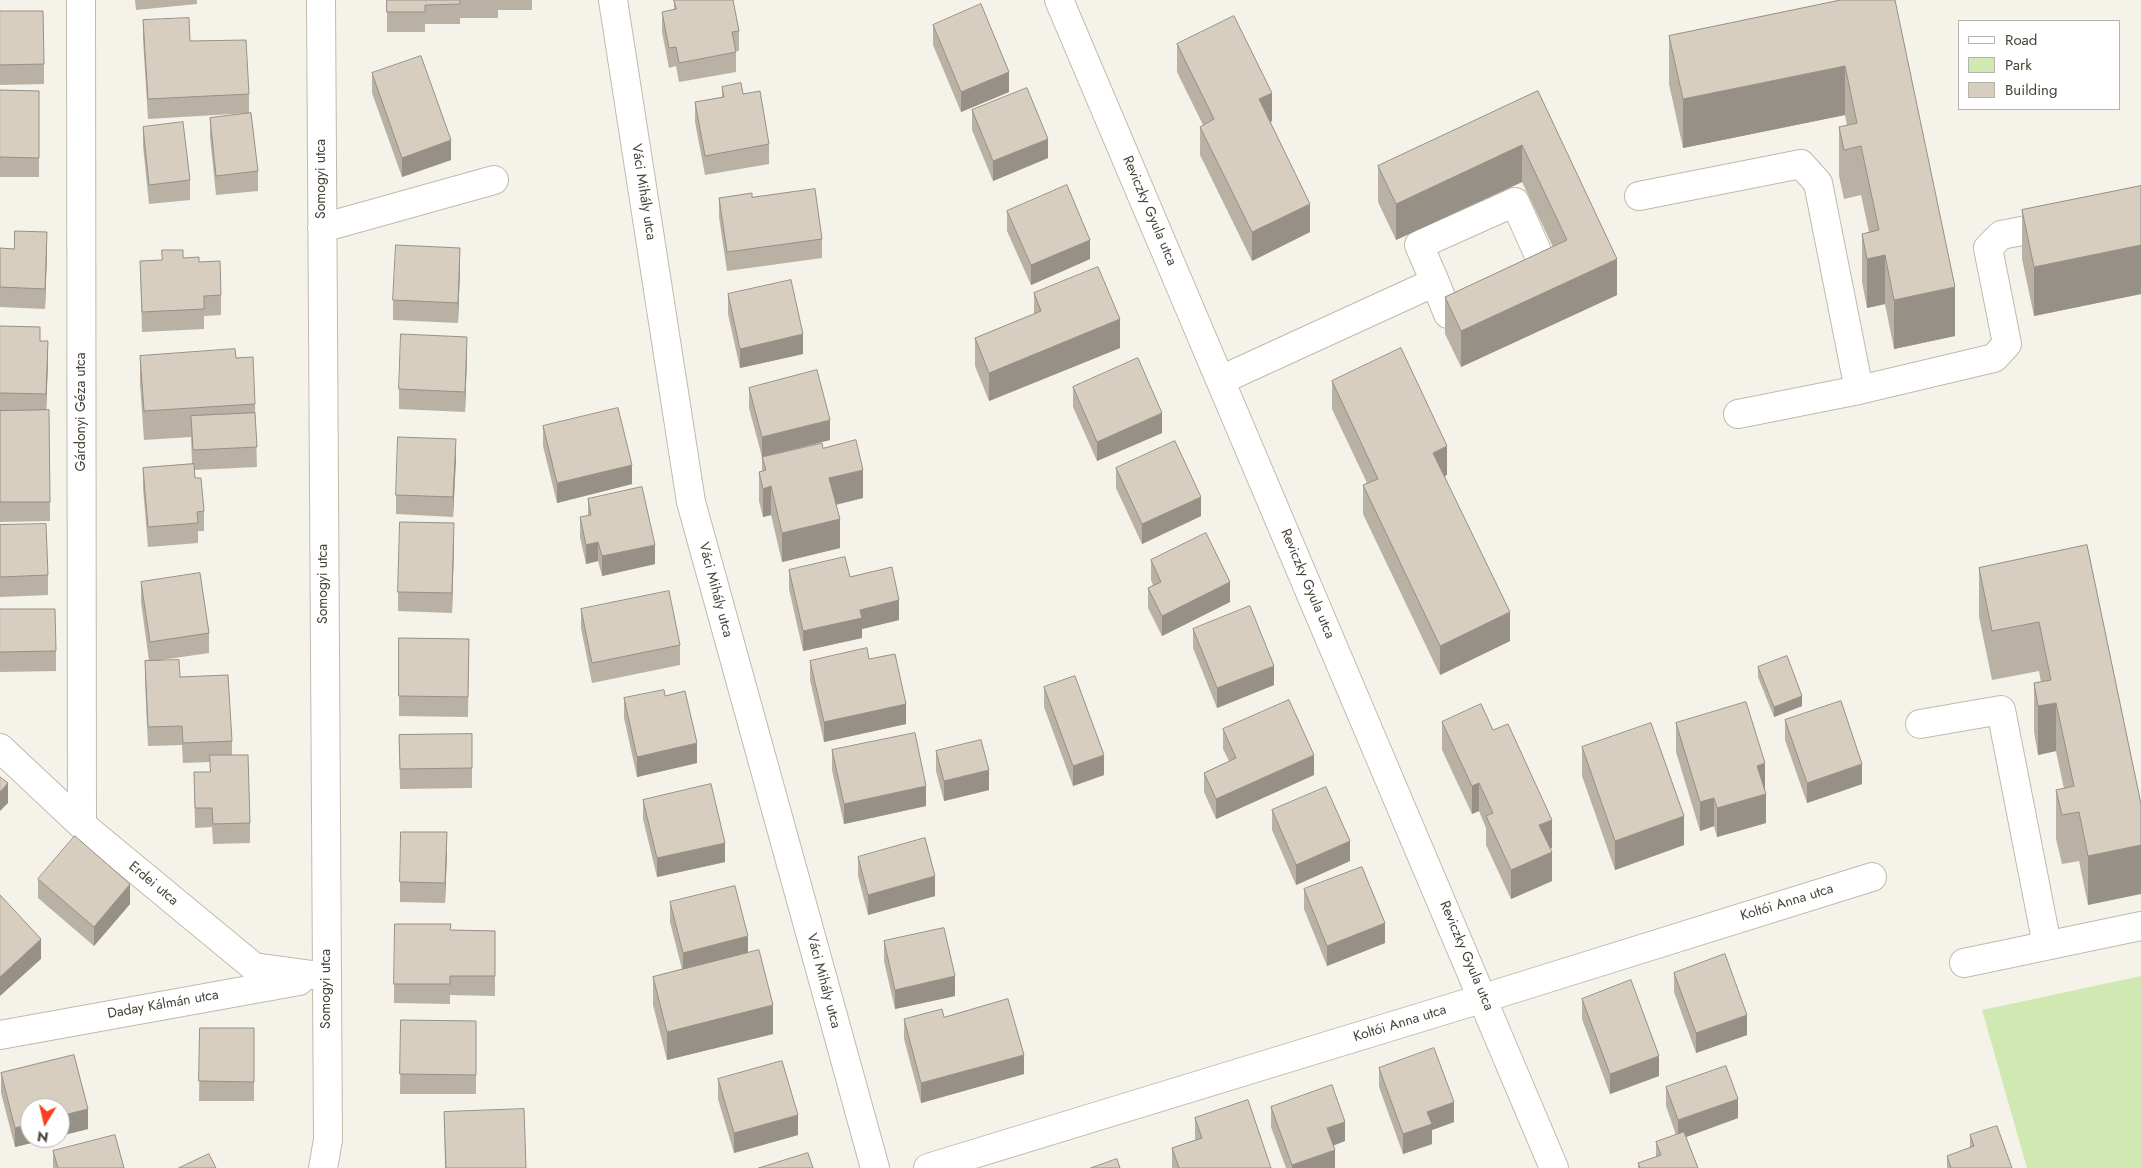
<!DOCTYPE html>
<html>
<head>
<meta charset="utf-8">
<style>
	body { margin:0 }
	#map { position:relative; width:2141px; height:1168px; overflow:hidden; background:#f5f2ea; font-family:Jost,sans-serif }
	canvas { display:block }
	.legend { position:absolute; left:1958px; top:20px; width:162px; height:90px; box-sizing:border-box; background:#fff; border:1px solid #b6b3af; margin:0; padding:6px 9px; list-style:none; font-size:15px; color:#494238 }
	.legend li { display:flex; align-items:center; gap:10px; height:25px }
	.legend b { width:25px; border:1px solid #b6b3af }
	.north { position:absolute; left:20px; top:1098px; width:50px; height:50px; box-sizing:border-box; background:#fff; border:1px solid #b6b3af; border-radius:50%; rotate:189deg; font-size:14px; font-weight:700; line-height:20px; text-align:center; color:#494238 }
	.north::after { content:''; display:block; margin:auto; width:18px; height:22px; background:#f9401c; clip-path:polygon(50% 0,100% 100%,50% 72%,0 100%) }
</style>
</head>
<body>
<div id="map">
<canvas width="2141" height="1168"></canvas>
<ul class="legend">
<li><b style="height:6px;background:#fff"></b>Road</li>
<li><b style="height:14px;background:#d0e9b3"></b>Park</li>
<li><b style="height:14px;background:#d7cebf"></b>Building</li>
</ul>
<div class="north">N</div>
</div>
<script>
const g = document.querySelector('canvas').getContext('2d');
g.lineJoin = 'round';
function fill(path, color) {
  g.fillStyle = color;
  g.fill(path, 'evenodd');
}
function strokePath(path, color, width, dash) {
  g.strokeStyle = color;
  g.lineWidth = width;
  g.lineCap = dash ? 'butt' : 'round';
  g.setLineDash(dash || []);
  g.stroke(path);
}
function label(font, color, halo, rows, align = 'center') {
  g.font = font + ' Jost,sans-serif';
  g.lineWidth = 4;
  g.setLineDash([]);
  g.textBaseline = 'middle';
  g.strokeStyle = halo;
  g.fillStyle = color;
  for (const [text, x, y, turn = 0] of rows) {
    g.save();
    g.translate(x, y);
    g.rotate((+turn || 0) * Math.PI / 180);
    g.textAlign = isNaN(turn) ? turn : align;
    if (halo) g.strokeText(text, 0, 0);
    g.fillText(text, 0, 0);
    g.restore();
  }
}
fill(new Path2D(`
	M2141,976V1168H2027L1982,1010Z`), '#d0e9b3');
const minor = new Path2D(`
	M81,0L82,825
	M321,0L328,1140L323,1168
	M613,0L691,502L875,1168
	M1059,0L1554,1168
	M1639,196L1801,164L1818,183L1859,390
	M322,228L494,180
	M1435,282L1419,245L1515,202L1544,267L1524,277
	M1221,380L1435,282L1448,314L1476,300
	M1738,414L1859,390L1994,358L2007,344L1988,248L2001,235L2058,224
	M1920,724L2001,710L2047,945
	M0,748L82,825L254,967L327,977
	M1964,963L2141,926
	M0,1035L299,981
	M928,1168L1484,998L1872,877`);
strokePath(minor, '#c1baac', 30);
strokePath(minor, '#fff', 28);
fill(new Path2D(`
	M135,0H197V4L136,10Z
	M387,0H532V10H498V18H460V24H425V32H387Z
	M674,0H733L739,31V51H736V72L679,82L676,66L669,68L662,32V12L674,10Z
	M1841,0L1955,336L1894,349L1885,304L1867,308L1862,282V234L1869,232L1861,195L1844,199L1839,176V127L1847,126L1845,115L1683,148L1669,84V36Z
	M0,11L44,64V84L0,85Z
	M143,20L190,41L249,94V113L258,171V191L216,195L210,137V118L249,113L148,119L143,40Z
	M933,25L1009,92L961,112L933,45Z
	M1177,44L1272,121L1270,122L1310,232L1252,261L1200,155V127L1203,125L1177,72Z
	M372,73L451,160L402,177L372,93Z
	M722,87L743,94L769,144V164L705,175L695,122V102L722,97Z
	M0,90L39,91V177H0Z
	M1538,91L1617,295L1461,367L1445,334V297L1553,247L1522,182L1396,240L1378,202V166Z
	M972,110L1048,158L993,181L972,130Z
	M143,127L190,180V200L149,204L143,146Z
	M2141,186V294L2034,316L2022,259V210Z
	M752,197L822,239V258L727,271L719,217V198Z
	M1007,211L1090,259L1031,285L1007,231Z
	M0,248L47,251L45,309L0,307Z
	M162,250L183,258L199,262L221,295V315L204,316V329L142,332L140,261L162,260Z
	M460,268L458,323L393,320V300Z
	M1034,293L1120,348L989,401L975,366V338L1034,314Z
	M728,294L803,354L740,368L728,314Z
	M0,326L40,341L48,361L46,410H49L50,521L0,522Z
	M140,356L236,358L255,404L257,467L194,470L195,478L204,511V531H198V543L148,547L143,488V468L192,464L191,437L144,440L140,384Z
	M467,356L465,412L399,409V389Z
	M1332,381L1447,475L1445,476L1510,641L1440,675L1363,514V485L1367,483L1332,409Z
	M1073,387L1162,433L1097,461L1073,407Z
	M749,388L830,440L762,457L749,408Z
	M543,426L632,484L557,503L543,446Z
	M823,448L863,498L836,505L840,548L782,562L771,515L763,517L759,501V472L762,471V457Z
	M456,458L453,517L396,514V495Z
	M1116,468L1201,516L1142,544L1116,488Z
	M588,499L655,564L602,576L598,561L586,564L580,537V517L588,516Z
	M0,525L48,575V595L0,597Z
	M454,543L452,613L398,611V592Z
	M2087,545L2141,804L2088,905L2079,861L2062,864L2056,839V790L2064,789L2056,751L2038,755L2034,732V683L2041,682L2039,671L1992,680L1979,617V568Z
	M1151,560L1230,602L1162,636L1148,608V588L1153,585L1151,580Z
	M789,570L899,620L862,629V638L803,651L789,589Z
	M141,582L209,633V653L161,660L180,677L232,741V755L250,823V843L213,844L212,827L195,828L194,772H210V762L183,763L182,745L148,746L145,681V661H149L141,602Z
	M0,609L56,651V671L0,672Z
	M581,609L680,645V665L592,683L581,628Z
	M1193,629L1274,685L1217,708L1193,648Z
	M399,638L469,639L468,717L399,716Z
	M869,659L906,724L824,742L810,680V661Z
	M1758,667L1802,706L1774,717L1758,677Z
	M1044,687L1104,775L1073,786L1044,707Z
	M665,696L697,763L637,777L624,718V698Z
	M1785,720L1862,784L1807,803L1785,740Z
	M1442,722L1493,730L1552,848L1550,849L1552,881L1511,899L1486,845V828L1479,811L1472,814L1442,750Z
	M1676,723L1765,791L1766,823L1717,837L1714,826L1700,831L1676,752Z
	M1223,729L1314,775L1216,819L1204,792V773L1229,761L1223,749Z
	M472,734V788L400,789L399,735Z
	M1582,747L1684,845L1615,870L1582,776Z
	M832,750L926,806L844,824L832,770Z
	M936,751L989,790L944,801L936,771Z
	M643,800L725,862L657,877L643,819Z
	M1272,810L1350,861L1296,885L1272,830Z
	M447,852L445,903L400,902V882Z
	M858,857L935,896L868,915L858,876Z
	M38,879L130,904L94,946L38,898Z
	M1304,889L1385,943L1327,966L1304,909Z
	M670,902L748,953L773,1034L667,1060L653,1005V977L682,969L670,922Z
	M451,930L495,931V996L450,995V1004L394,1003V984Z
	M884,941L955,996L895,1009L884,961Z
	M1674,973L1747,1035L1696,1053L1674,992Z
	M1582,999L1659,1076L1610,1094L1582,1019Z
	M904,1019L1024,1074L921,1103L904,1039Z
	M401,1020L476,1021V1094H400Z
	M200,1028H254V1101H199Z
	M74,1055L88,1109V1129L60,1136V1108H30V1138H52L15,1147L1,1093V1073Z
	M1379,1068L1454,1122L1432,1130V1144L1403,1154L1379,1087Z
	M718,1079L798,1135L734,1153L718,1099Z
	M1666,1087L1738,1118L1686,1137L1698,1168H1638V1163L1656,1157V1142L1676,1135L1666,1106Z
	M1271,1107L1345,1141L1334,1145L1335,1168H1286L1271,1127Z
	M444,1112L526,1168H445Z
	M1195,1118L1271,1168H1172V1148L1195,1140Z
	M1970,1135L2012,1168H1947V1156L1970,1148Z
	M53,1151L124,1168H53Z`), '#b9b1a4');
fill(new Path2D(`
	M1845,66V115L1683,148V99Z
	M1009,72V92L961,112V92Z
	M1272,93V121L1259,128V99Z
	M1048,139V158L993,181V161Z
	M451,140V160L402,177V158Z
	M1522,145V182L1396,240V204Z
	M1310,204V232L1252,261V232Z
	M47,232V251L45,309V289Z
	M1090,240V259L1031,285V265Z
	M2141,245V294L2034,316V267Z
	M460,248V268L458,323V303Z
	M1885,255V304L1867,308V259Z
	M1617,259V295L1461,367V331Z
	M1955,287V336L1894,349V300Z
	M1120,319V348L989,401V373Z
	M803,334V354L740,368V349Z
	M467,337V356L465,412V392Z
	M48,341V361L46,414V394Z
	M1162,413V433L1097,461V442Z
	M830,420V440L762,457V437Z
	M456,439V458L453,517V497Z
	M1447,446V475L1433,481V453Z
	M632,465V484L557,503V483Z
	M863,470V498L829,506V478Z
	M771,486V515L763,517V489Z
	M1201,497V516L1142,544V524Z
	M840,519V548L782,562V533Z
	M454,523V543L452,613V593Z
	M598,542V561L586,564V545Z
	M655,545V564L602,576V556Z
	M1230,582V602L1162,636V616Z
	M899,600V620L862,629V638L803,651V631L860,610Z
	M1510,612V641L1440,675V646Z
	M1274,666V685L1217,708V688Z
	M1802,696V706L1774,717V707Z
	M2056,703V751L2038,755V706Z
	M906,704V724L824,742V722Z
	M697,743V763L637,777V757Z
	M1104,755V775L1073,786V766Z
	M1314,755V775L1216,819V799Z
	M1765,763V792L1757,766Z
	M1862,764V784L1807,803V783Z
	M989,770V790L944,801V781Z
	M8,783V803L0,811V792Z
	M1479,783V811L1472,814V786Z
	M926,786V806L844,824V804Z
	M1766,794V823L1717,837V808Z
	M1714,798V826L1700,831V802Z
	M1684,816V845L1615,870V841Z
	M1552,820V848L1539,854V825Z
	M447,832V852L445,903V883Z
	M1350,841V861L1296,885V865Z
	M725,843V862L657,877V858Z
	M2141,845V894L2088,905V856Z
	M1552,852V881L1511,899V870Z
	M935,876V896L868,915V895Z
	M130,884V904L94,946V927Z
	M1385,923V943L1327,966V946Z
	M748,936V956L683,972V953Z
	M41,939V959L0,996V977Z
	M955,976V996L895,1009V990Z
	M773,1005V1034L667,1060V1032Z
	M1747,1015V1035L1696,1053V1033Z
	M1024,1055V1074L921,1103V1083Z
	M1659,1056V1076L1610,1094V1074Z
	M1738,1099V1118L1678,1140V1120Z
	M1454,1102V1122L1432,1130V1144L1403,1154V1134L1427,1112Z
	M88,1109V1129L60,1136V1116Z
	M798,1115V1135L734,1153V1133Z
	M1345,1122V1141L1327,1148V1128Z
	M30,1124V1138H52L15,1147V1128Z
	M1335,1150V1168H1292V1165Z`), '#969086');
const building = new Path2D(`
	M387,0H460V4L425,5V12H387Z
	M674,0H733L739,31L732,32L736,52L679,63L676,47L669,48L662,12L676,9Z
	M1841,0H1895L1955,287L1894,300L1885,255L1867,259L1862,234L1879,230L1861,146L1844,150L1839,127L1857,123L1845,66L1683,99L1669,36Z
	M981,4L1009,72L961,92L933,25Z
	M0,11H43L44,64L0,65Z
	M1234,16L1272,93L1259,99L1310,204L1252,232L1200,127L1214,119L1177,44Z
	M189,18L190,41L246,40L249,94L148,99L143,20Z
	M421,56L451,140L402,158L372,73Z
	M741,83L743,94L760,91L769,144L705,156L695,102L724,97L722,87Z
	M1027,88L1048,139L993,161L972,110Z
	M0,90L39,91V158L0,157Z
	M1538,91L1617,259L1461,331L1445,297L1567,240L1522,145L1396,204L1378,166Z
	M251,113L258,171L216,176L210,118Z
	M183,122L190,180L149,185L143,127Z
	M1067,185L1090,240L1031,265L1007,211Z
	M2141,186V245L2034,267L2022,210Z
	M815,189L822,239L727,252L719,198L752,193V197Z
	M15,231L47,232L45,289L0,287V248L14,249Z
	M396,245L460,248L458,303L393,300Z
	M162,250H183V258L199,257V262L220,261L221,295L204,296V309L142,312L140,261L162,260Z
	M1098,267L1120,319L989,373L975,338L1041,311L1034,293Z
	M791,280L803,334L740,349L728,294Z
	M0,326L40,327V341H48L46,394L0,393Z
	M401,334L467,337L465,392L399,389Z
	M1401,348L1447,446L1433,453L1510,612L1440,646L1363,485L1378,479L1332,381Z
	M235,349L236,358L253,357L255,404L144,411L140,356Z
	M1138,358L1162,413L1097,442L1073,387Z
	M817,370L830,420L762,437L749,388Z
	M618,408L632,465L557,483L543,426Z
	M49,410L50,502H0V411Z
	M255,413L257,447L193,450L191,416Z
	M398,437L456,439L453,497L396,495Z
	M856,440L863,470L829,478L840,519L782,533L771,486L763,489L759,472L766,470L762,457L822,443L823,448Z
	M1175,441L1201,497L1142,524L1116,468Z
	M194,464L195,478H201L204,511L197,512L198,523L148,527L143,468Z
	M642,487L655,545L602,556L598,542L586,545L580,517L591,515L588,499Z
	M400,522L454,523L452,593L398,592Z
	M46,524L48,575L0,577V525Z
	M1206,533L1230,582L1162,616L1148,588L1161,582L1151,560Z
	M2087,545L2141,804V845L2088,856L2079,812L2062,815L2056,790L2074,786L2056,703L2038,706L2034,683L2051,680L2039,622L1992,631L1979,568Z
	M845,557L850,577L892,567L899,600L860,610L862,618L803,631L789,570Z
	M200,573L209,633L150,642L141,582Z
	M669,591L680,645L592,663L581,609Z
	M1250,606L1274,666L1217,688L1193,629Z
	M0,609H55L56,651L0,652Z
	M399,638L469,639L468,697L399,696Z
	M867,648L869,659L895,654L906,704L824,722L810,661Z
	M1787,656L1802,696L1774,707L1758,667Z
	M179,660L180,677L228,675L232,741L183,743L182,726L148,727L145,661Z
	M1075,676L1104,755L1073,766L1044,687Z
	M664,690L665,696L685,691L697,743L637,757L624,698Z
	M1289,700L1314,755L1216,799L1204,773L1236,758L1223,729Z
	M1841,701L1862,764L1807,783L1785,720Z
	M1746,702L1765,763L1757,766L1766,794L1717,808L1714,798L1700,802L1676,723Z
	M1481,704L1493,730L1508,724L1552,820L1539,825L1552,852L1511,870L1486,816L1493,813L1479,783L1472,786L1442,722Z
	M1651,723L1684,816L1615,841L1582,747Z
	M915,733L926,786L844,804L832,750Z
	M472,734V768L400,769L399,735Z
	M981,740L989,770L944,781L936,751Z
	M210,755H248L250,823L213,824L212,808H195L194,772H210Z
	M0,777L8,783L0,792Z
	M711,784L725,843L657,858L643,800Z
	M1326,787L1350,841L1296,865L1272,810Z
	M401,832H447L445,883L400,882Z
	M75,836L130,884L94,927L38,879Z
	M925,838L935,876L868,895L858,857Z
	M1362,867L1385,923L1327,946L1304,889Z
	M735,886L748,936L683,953L670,902Z
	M0,895L41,939L0,977Z
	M395,924H451L450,930L495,931V976H450V984H394Z
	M944,928L955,976L895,990L884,941Z
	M759,950L773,1005L667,1032L653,977Z
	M1725,954L1747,1015L1696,1033L1674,973Z
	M1631,980L1659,1056L1610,1074L1582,999Z
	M1008,999L1024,1055L921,1083L904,1019L942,1009L944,1017Z
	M401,1020L476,1021V1075L400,1074Z
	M200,1028H254V1082L199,1081Z
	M1434,1048L1454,1102L1427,1112L1432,1124L1403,1134L1379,1068Z
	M74,1055L88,1109L60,1116V1108H30V1124L15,1128L1,1073Z
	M782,1061L798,1115L734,1133L718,1079Z
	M1726,1066L1738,1099L1678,1120L1666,1087Z
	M1332,1085L1345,1122L1327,1128L1335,1150L1292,1165L1271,1107Z
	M1248,1100L1271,1168H1179L1172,1148L1202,1138L1195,1118Z
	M524,1109L526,1168H446L444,1112Z
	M1997,1126L2012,1168H1951L1947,1156L1974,1146L1970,1135Z
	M1684,1132L1698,1168H1640L1638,1163L1661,1155L1656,1142Z
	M115,1135L124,1168H58L53,1151Z
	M808,1153L813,1168H759Z
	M209,1154L216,1168H179Z
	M1117,1159L1120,1168H1091Z`);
fill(building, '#d7cebf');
strokePath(building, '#969086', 1);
label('14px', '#494238', '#fff', [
	["Somogyi utca",322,179,-90],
	["Váci Mihály utca",643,192,81],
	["Reviczky Gyula utca",1149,211,67],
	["Gárdonyi Géza utca",82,412,-90],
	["Somogyi utca",324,584,-90],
	["Reviczky Gyula utca",1307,584,67],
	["Váci Mihály utca",715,590,75],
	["Erdei utca",153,884,40],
	["Koltói Anna utca",1787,903,-17],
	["Reviczky Gyula utca",1466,956,67],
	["Váci Mihály utca",823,981,75],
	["Somogyi utca",327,989,-90],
	["Daday Kálmán utca",163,1005,-10],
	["Koltói Anna utca",1400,1024,-17]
]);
</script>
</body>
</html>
